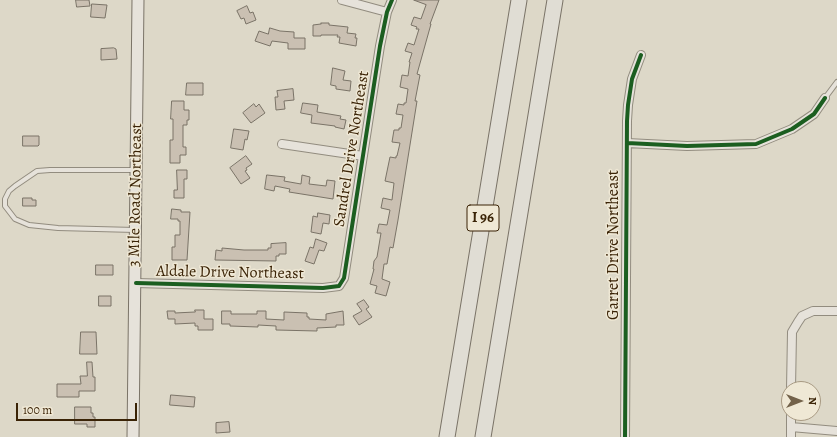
<!DOCTYPE html>
<html>
<head>
<meta charset="utf-8">
<style>
	body { margin:0 }
	#map { position:relative; width:837px; height:437px; overflow:hidden; background:#ddd8c8; font-family:Alegreya,serif }
	canvas { display:block }
	.north { position:absolute; left:781px; top:381px; width:40px; height:40px; box-sizing:border-box; background:#efe8d5; border:1px solid #a79982; border-radius:50%; rotate:90deg; font-size:11px; font-weight:700; line-height:16px; text-align:center; color:#3a2306 }
	.north::after { content:''; display:block; margin:auto; width:14px; height:18px; background:#73624a; clip-path:polygon(50% 0,100% 100%,50% 72%,0 100%) }
	.scale { position:absolute; left:16px; top:403px; width:121px; height:18px; box-sizing:border-box; border:2px solid #3a2306; border-top:0; padding-left:5px; font-size:12px; line-height:14px; white-space:nowrap; color:#3a2306; -webkit-text-stroke:3px #efe8d5; paint-order:stroke }
</style>
</head>
<body>
<div id="map">
<canvas width="837" height="437"></canvas>
<div class="north">N</div>
<div class="scale">100 m</div>
</div>
<script>
const g = document.querySelector('canvas').getContext('2d');
g.lineJoin = 'round';
function fill(path, color) {
  g.fillStyle = color;
  g.fill(path, 'evenodd');
}
function strokePath(path, color, width, dash) {
  g.strokeStyle = color;
  g.lineWidth = width;
  g.lineCap = dash ? 'butt' : 'round';
  g.setLineDash(dash || []);
  g.stroke(path);
}
function label(font, color, halo, rows, align = 'center') {
  g.font = font + ' Alegreya,serif';
  g.lineWidth = 3;
  g.setLineDash([]);
  g.textBaseline = 'middle';
  g.strokeStyle = halo;
  g.fillStyle = color;
  for (const [text, x, y, turn = 0] of rows) {
    g.save();
    g.translate(x, y);
    g.rotate((+turn || 0) * Math.PI / 180);
    g.textAlign = isNaN(turn) ? turn : align;
    if (halo) g.strokeText(text, 0, 0);
    g.fillText(text, 0, 0);
    g.restore();
  }
}
const building = new Path2D(`
	M76,0H89L90,6L77,7Z
	M414,0H439L430,24H431L417,74L420,75L415,101H417L398,220L393,248L390,247L387,264H384L382,279L390,282L386,296L375,293L377,286L370,284L374,269H373L374,261L377,257L381,233H377L379,224L387,225L390,210L381,208L383,198L392,200L394,183L385,181L390,157L396,158V156H397L400,143L392,142L394,130H399V128H401L403,115L396,114L398,104L404,105V103H406L408,89L400,87L402,75L408,76L410,62H409L412,53L405,51L408,43L414,45L419,29H416L417,27L411,25L414,17L421,19L426,5Z
	M92,4L107,5L105,18L91,17Z
	M247,6L250,13L253,12L256,20L246,24L244,18L241,19L237,11Z
	M321,23H329V25L348,27L347,33L356,34L355,38H357L356,46L339,43L340,37H337L338,35H321V36H313V25L321,24Z
	M270,28L280,31L294,32V38H305V49H288V43L272,41L270,46L255,41L259,31L268,34Z
	M114,48L116,49L117,59L101,60V49Z
	M333,68L345,71L343,80L351,81L350,91L336,89V86L331,85Z
	M187,83H203V95H186Z
	M293,89L294,100L284,101L285,109L276,110L275,97H278L277,91Z
	M172,101H184V110H189V120H187V125H183V147H186V155H180V163H170V140H173V119H171Z
	M303,103L318,105L317,112L341,116L340,119L346,120L344,129L335,127V126L311,123L312,115L301,113Z
	M254,104L256,107L259,104L265,113L251,123L243,113Z
	M234,129L249,131L247,140L245,139L243,150L231,148Z
	M23,136H39V145L38,146H23Z
	M246,156L252,164L246,168L247,170L245,171L250,178L241,184L230,168Z
	M177,170H187V179H184V198H174V190H177Z
	M267,175L285,177L284,181L301,184L302,175L310,177L309,184L326,186L327,180L335,181L333,199L289,192L290,189L275,186L274,191L265,189Z
	M23,198H32V200H36V206H23Z
	M172,209L181,210V212H190L187,260H172V247H175V235H180V221H178V219H171Z
	M318,213L330,215L329,224L323,223L321,234L311,232L313,216L317,217Z
	M316,239L327,243L324,251L319,250L314,264L305,261L310,247L313,248Z
	M286,243V254H279V256H276V261L215,260L216,250L222,251V248L244,250H268V248H271V244Z
	M96,265H113V275H96Z
	M99,296H111V306H99Z
	M364,300L369,307L366,309L372,317L359,325L353,316L362,311L357,304Z
	M195,310H204V319H213V330H198V326H195V323L175,324V319H168L167,311H175V313L195,312Z
	M222,311H231V314H257V311H266V319L284,320V312L307,313V317H309V319L326,320V314L343,311L344,325H336V327L317,328V331L276,330V326L258,325V327L230,326V324H222Z
	M81,332H96L97,354H80Z
	M87,362H92L93,377H95V391H79V397H57V384H81L80,376H87Z
	M171,395L195,397L194,407L170,405Z
	M75,407H91V413H93V417H95V427H87V424H75Z
	M229,422L230,432L216,433V423Z`);
fill(building, '#cac0b2');
strokePath(building, '#7a7367', 1);
const service = new Path2D(`
	M825,98L837,82
	M134,170H50L37,171L15,186L9,191L5,199V206L15,219L29,225L58,228L135,230`);
const minor = new Path2D(`
	M342,0L387,12
	M627,143L687,146L756,144L792,129L814,114L825,98
	M282,144L363,156
	M136,283L323,288L339,286L344,278L380,46L387,12L392,0
	M791,389L792,332L798,322L802,316L813,311H837
	M791,427L837,431
	M625,437L627,121L628,105L632,79L641,55
	M791,437V413`);
const secondary = new Path2D(`
	M133,437L138,0`);
const motorway = new Path2D(`
	M447,437L519,0
	M483,437L555,0`);
strokePath(service, '#928c7f', 6);
strokePath(minor, '#928c7f', 10);
strokePath(secondary, '#7a7367', 13);
strokePath(motorway, '#7a7367', 17);
strokePath(service, '#e6e2da', 4);
strokePath(minor, '#e6e2da', 8);
strokePath(secondary, '#e6e2da', 11);
strokePath(motorway, '#e0ddd4', 15);
strokePath(new Path2D(`
	M627,143L687,146L756,144L792,129L814,114L825,98
	M136,283L323,288L339,286L344,278L380,46L387,12L392,0
	M625,437L627,121L628,105L632,79L641,55`), '#1b5e20', 4);
for (const [x, y, w] of [
	[483,218,32]
]) {
  const box = new Path2D();
  box.roundRect(x - w / 2, y - 13, w, 26, 3);
  g.fillStyle = '#efe8d5';
  g.fill(box);
  strokePath(box, '#3a2306', 1);
}
label('bold 15px', '#3a2306', null, [
	["I 96",483,218]
]);
label('16px', '#3a2306', '#efe8d5', [
	["Sandrel Drive Northeast",352,149,-81],
	["3 Mile Road Northeast",136,195,-89],
	["Garret Drive Northeast",614,245,-90],
	["Aldale Drive Northeast",230,273,1]
]);
</script>
</body>
</html>
